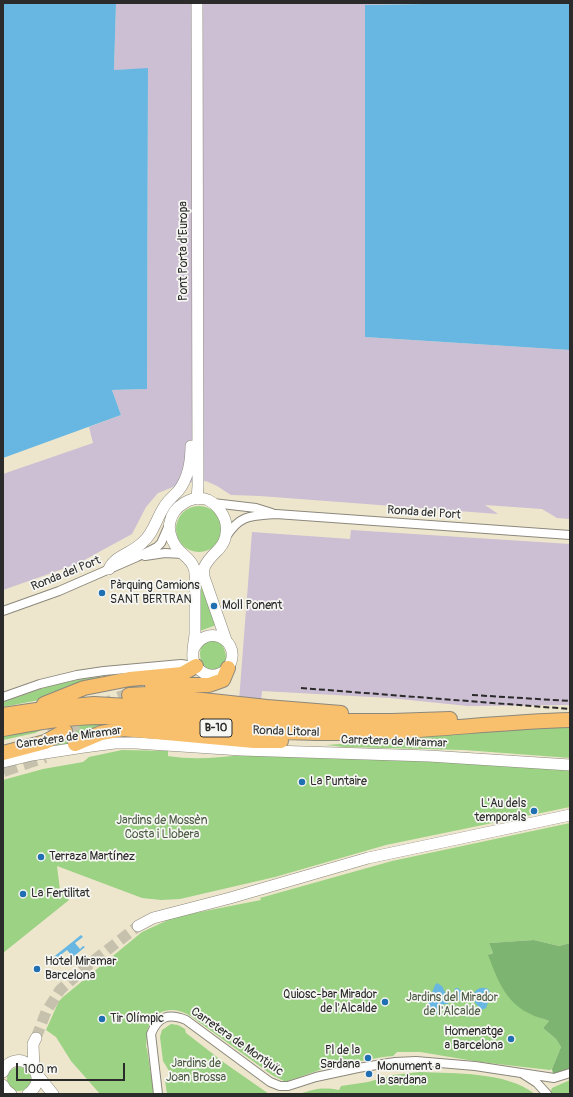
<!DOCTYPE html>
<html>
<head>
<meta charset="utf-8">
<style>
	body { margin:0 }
	#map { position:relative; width:573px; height:1097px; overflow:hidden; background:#ede6cd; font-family:Pangolin,sans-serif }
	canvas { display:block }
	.frame { position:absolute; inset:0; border:4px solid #2b2b2b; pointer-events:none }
	.scale { position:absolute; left:16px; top:1063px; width:109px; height:18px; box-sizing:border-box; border:2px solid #2b2b2b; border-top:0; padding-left:5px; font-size:12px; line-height:14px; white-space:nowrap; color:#2b2b2b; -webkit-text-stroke:3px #f6f6f2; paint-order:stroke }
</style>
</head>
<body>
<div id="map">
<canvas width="573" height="1097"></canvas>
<div class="frame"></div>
<div class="scale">100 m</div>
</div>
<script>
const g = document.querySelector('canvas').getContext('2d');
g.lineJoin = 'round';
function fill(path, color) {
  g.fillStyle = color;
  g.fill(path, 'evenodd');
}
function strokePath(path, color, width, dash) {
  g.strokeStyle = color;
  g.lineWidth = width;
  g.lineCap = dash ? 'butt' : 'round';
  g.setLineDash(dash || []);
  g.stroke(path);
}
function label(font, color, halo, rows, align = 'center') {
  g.font = font + ' Pangolin,sans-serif';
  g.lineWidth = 3.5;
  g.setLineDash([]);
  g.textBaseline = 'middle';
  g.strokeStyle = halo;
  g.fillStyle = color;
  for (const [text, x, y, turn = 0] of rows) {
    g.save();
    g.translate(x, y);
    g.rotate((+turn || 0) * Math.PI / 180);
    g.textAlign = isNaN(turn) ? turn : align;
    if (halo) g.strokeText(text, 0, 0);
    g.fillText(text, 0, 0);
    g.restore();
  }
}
fill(new Path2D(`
	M116,3H424V4L365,5V337L570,350V519L557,518L542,509L485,505L498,514L260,496L231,495L217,486L206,481L183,483L158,493L146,507L132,534L77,564L3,590V474L93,443L89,427L121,415L112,390L147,389L148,69L114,70Z
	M351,530L570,544V705L468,706L390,698L262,691L261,702L239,701L252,532L350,539Z`), '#ccbed3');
fill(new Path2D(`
	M176 529a23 23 0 1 1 46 0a23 23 0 1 1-46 0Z
	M200,578L216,625L200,631Z
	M210,640L221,642C223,647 226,652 226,657C226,674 201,677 200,654C200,646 204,644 210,640Z
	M137,673L39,700L3,707V702C24,695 45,686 67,682C90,677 114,675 137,673Z
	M83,723H115L62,746L41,749L55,742Z
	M570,726V758L464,750L344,747L326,745C407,741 488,728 570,726Z
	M46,728L35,733L3,740V735Z
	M122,750L168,751V756C193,760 216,758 241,755L458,762L570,770V807L386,845L275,877L180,899L161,900L142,898L57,866L60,890L69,900L3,953V780L43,769L83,762L89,757Z
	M570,823V943L559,946L534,940L489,943L493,953L489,954L528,1013L549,1021L543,1028L556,1039L561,1047L552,1069L550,1070L480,1062L420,1052H397L393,1056L383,1057L328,1067L288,1081H284L272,1075L192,1017C178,1008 161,1006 151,1022C146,1029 147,1039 146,1047L147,1049L154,1094H100L71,1061L56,1037L46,1030L59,1001L63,997L142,932L168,920L169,918L261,900L260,898L392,861Z
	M171,1024L178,1025L185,1029L186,1033L226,1064L269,1094H167L165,1080L174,1079L163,1061L160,1037L162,1030Z
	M7 1079a12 12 0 1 1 24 0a12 12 0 1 1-24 0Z
	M420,1072C455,1074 505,1071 535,1094H299C315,1089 322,1087 339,1090L341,1086L368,1082L393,1075Z
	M570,1080V1094H552L550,1093L552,1088Z`), '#9cd284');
fill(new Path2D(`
	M534,940L559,946L570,943V1073L554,1078L552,1069L561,1047L556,1039L543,1028L549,1021C542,1018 535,1017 528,1013C504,1000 497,978 488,955L493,953L489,943Z`), '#7db472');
fill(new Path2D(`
	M3,3H116L114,70L148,68L147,389L112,390L121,415L3,458Z
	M424,3H570V350L365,337V5L424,4Z
	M81,935L83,937L75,943L80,949L83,946L85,947L68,961L67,960L72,956L67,950L48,965L46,963Z
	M437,983L442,986L446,994H449L450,1000L448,1004H444L437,1014H431C425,1006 432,993 435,985Z
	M455,988H458C463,993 467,996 473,996C475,989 481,986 488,989L491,994L486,1008L481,1010L474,1001L465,1000L461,1002L458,997L453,998Z`), '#67b7e2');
strokePath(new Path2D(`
	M36,1038L46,1012L60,990L92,962L138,926`), '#c6c1ad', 11, [11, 5.5]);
strokePath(new Path2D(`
	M48,731L70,717
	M65,731C85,717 105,702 129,695
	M3,770L45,756`), '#c6c1ad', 14, [14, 7]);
const minor = new Path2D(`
	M213,503L256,508L272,513
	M226,537C240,514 252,516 276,514L570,535
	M145,556L165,553L183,554
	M3,611L59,591L137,557L157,547L161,543L169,525
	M3,697L40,684L77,675L104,671L181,664L194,666
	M523,1074L537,1083L547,1094
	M158,1094L151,1034C158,1016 169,1013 186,1020L270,1082L280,1086H288L316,1077L358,1068L395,1062L416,1061L475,1066L554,1078L570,1073`);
const tertiary = new Path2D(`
	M197,499L198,486L197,3
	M109,569C114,556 132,553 142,543C154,533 156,519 164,507C168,500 174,496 179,490C188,478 191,462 191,446
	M193,650C205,623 239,638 231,662C229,667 225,672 219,674C208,678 196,671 193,659C192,652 194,643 195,635C195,620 195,605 195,589C195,583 196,574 194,568C191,558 180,554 175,545C171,539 168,529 170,522C173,506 193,494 208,500C214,503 218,507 221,512C229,523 228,539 219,549C214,554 207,560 204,568C203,570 204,574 204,577L226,640
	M3,762L32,755L84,747L115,743H136L241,750L429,756L570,765
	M138,926L153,918L230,898L368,858L570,815
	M34,1069L33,1044L36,1038
	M3,1072C14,1044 55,1074 28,1094
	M36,1073L53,1094
	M3,1085L6,1090L11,1094`);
const trunk = new Path2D(`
	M152,685H209L223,680L228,668
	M129,695L147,694L267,707L341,713
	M44,704L84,688L130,679L182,674L196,666
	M3,715L50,708L94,704L128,706L224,716L295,721H392L450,719
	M3,729C36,723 68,717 102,717C132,716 162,723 192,726C239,730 285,733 331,733C411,734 490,722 570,720
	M75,744L101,733L123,729L254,741H281
	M3,753L45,742L65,731`);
strokePath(minor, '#8c887c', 10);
strokePath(tertiary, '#8c887c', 12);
strokePath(trunk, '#8c887c', 16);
strokePath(minor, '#fff', 8);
strokePath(tertiary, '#fff', 11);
strokePath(trunk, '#f8bf6c', 14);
strokePath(new Path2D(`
	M301,688L570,709
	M472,695L570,701`), '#2b2b2b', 2, [6, 3]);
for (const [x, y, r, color] of [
	[102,593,4,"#1f6fb2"],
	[214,606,4,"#1f6fb2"],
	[302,782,4,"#1f6fb2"],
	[534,811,4,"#1f6fb2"],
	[41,857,4,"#1f6fb2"],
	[23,894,4,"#1f6fb2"],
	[37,969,4,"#1f6fb2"],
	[385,1002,4,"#1f6fb2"],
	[102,1019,4,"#1f6fb2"],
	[511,1039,4,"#1f6fb2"],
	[368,1058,4,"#1f6fb2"],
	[369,1074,4,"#1f6fb2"]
]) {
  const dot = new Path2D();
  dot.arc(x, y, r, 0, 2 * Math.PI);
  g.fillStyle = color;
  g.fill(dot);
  strokePath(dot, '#f6f6f2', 1.5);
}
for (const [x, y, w] of [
	[216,728,32]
]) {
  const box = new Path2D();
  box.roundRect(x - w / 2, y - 9, w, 18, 3);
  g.fillStyle = '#f6f6f2';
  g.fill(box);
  strokePath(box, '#2b2b2b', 1);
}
label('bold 11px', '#2b2b2b', null, [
	["B-10",216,728]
]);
label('12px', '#2b2b2b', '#f6f6f2', [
	["Pont Porta d'Europa",184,251,-90],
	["Ronda del Port",424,513,4],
	["Ronda del Port",66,574,-22],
	["Ronda Litoral",286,732,2],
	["Carretera de Miramar",69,738,-8],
	["Carretera de Miramar",394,742,2],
	["Carretera de Montjuïc",237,1042,35]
]);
label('12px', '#2b2b2b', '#f6f6f2', [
	["Pàrquing Camions",110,586],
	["SANT BERTRAN",110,600],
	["Moll Ponent",222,606],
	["La Puntaire",310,782],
	["L'Au dels",526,804,"right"],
	["temporals",526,818,"right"],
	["Terraza Martínez",49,857],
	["La Fertilitat",31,894],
	["Hotel Miramar",45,962],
	["Barcelona",45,976],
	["Quiosc-bar Mirador",377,995,"right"],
	["de l'Alcalde",377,1009,"right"],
	["Tir Olímpic",110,1019],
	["Homenatge",503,1032,"right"],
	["a Barcelona",503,1046,"right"],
	["Pl de la",360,1051,"right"],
	["Sardana",360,1065,"right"],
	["Monument a",377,1067],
	["la sardana",377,1081]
], 'left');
label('12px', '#4d5d46', '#f6f6f2', [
	["Jardins de Mossèn",162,821],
	["Costa i Llobera",162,835],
	["Jardins del Mirador",452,998],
	["de l'Alcalde",452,1012],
	["Jardins de",196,1064],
	["Joan Brossa",196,1078]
]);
</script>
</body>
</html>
